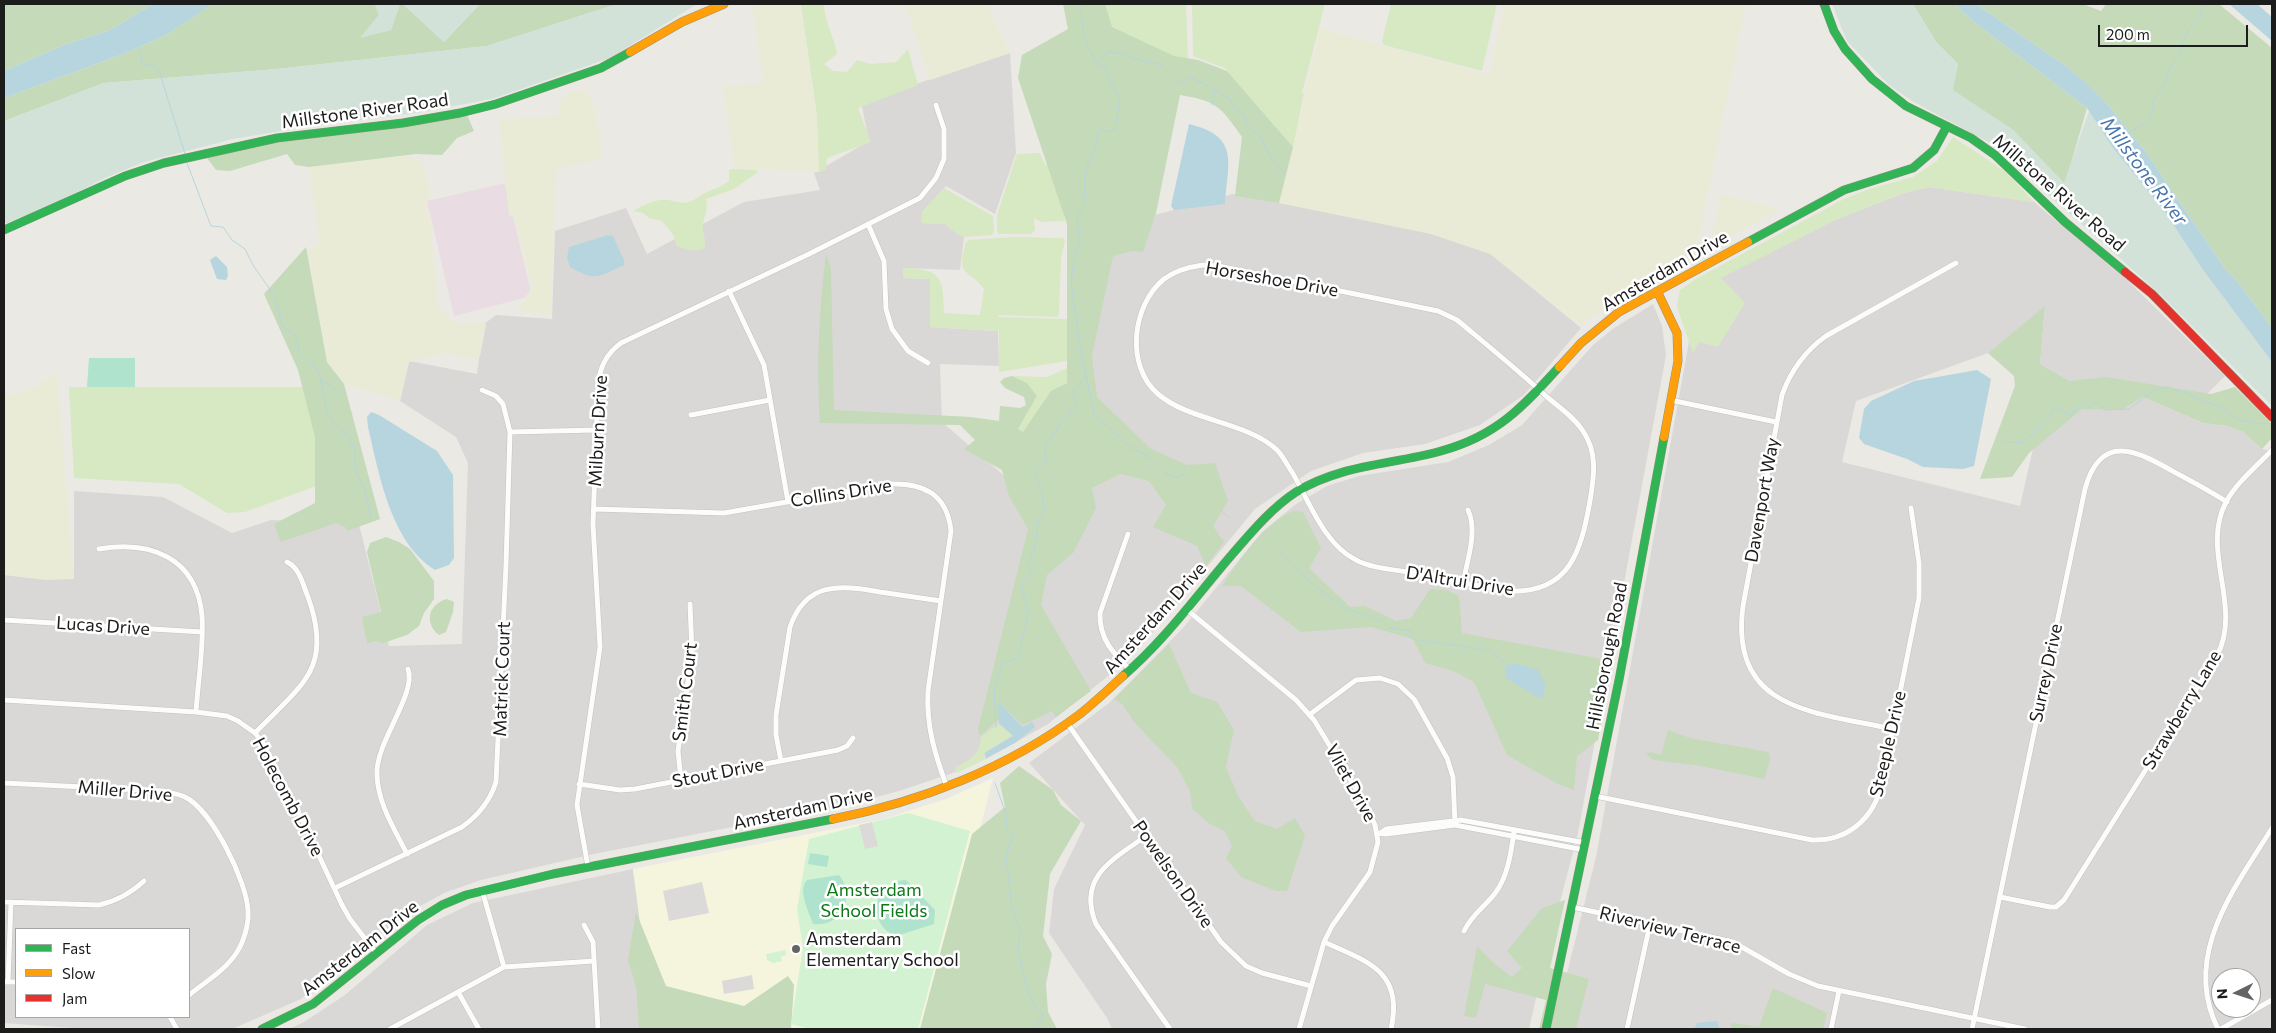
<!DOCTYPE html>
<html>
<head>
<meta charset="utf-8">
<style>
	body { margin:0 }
	#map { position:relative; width:2276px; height:1033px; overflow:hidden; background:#ebe9e4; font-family:Commissioner,sans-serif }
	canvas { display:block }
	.frame { position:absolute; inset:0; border:5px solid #1c1c1c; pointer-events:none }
	.legend { position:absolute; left:15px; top:928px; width:175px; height:90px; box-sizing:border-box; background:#fff; border:1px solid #a4a4a4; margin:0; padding:6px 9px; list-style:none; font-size:15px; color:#1c1c1c }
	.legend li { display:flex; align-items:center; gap:10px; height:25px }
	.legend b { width:25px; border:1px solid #a4a4a4 }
	.north { position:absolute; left:2211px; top:968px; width:50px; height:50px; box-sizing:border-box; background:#fff; border:1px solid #a4a4a4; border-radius:50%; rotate:266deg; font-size:14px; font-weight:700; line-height:20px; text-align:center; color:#1c1c1c }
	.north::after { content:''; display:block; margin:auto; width:18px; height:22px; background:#646462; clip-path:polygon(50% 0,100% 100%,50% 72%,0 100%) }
	.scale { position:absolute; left:2098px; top:25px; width:150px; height:22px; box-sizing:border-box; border:2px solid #1c1c1c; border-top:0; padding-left:6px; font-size:15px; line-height:18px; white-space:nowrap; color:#1c1c1c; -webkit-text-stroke:4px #fff; paint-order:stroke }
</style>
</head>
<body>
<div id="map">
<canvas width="2276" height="1033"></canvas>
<div class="frame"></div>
<ul class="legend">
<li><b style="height:6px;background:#30b455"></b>Fast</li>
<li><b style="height:6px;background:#ff9f0a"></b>Slow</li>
<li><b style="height:6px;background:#e5322d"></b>Jam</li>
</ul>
<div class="north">N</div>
<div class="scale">200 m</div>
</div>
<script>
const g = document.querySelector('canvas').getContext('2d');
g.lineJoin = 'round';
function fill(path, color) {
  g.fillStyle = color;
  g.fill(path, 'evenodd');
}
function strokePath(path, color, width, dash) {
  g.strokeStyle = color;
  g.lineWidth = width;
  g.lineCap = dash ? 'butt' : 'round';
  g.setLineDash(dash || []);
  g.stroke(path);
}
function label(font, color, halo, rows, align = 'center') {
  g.font = font + ' Commissioner,sans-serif';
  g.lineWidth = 5;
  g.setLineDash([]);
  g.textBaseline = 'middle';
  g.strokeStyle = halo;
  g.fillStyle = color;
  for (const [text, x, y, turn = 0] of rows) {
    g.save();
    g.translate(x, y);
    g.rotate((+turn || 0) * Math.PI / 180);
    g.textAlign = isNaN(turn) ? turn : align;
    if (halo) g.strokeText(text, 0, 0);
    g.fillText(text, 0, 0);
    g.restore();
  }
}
fill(new Path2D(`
	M1010,53L1016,153L995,214L946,186L922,212V223L945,224L956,233L964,237L960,270L903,268V278L930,279V327L998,331L999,366L940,364L942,422L1009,480L1095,400L1088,354L1105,261L1155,215L1233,194L1426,231L1490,253L1581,328L1524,395L1480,425L1425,444L1363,453L1311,471L1255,509L1144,643L1117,669L1048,724L988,758L953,773L899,791L846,805L594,854L481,880L444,893L415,909L358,951L301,999L232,1029H86L4,1023V574L74,579V491L163,497L232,533L271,520L359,524L389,646L462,644L468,463L456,437L400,401L409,361L477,374L484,324L496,315L552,319L555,231L626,208L647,254L744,202L820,190L814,173L869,141L861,102ZM16,929H189V1017H16Z
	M1929,187L2034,202L2127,280L2225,376L2201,400L2070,381L2040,364L2045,307L1988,353L1856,401L1842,462L2020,506L2044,400L2122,410L2143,397L2203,423L2228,426L2243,432L2262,449L2272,451V1029H1553L1596,857L1690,336L1720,278L1837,219L1904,193ZM2221,978H2251V1008H2221Z
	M1653,304L1662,326L1666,355L1578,833L1543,967L1529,1029H1112L1107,1018L1049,933L1054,889L1085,825L1029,763L1109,703L1133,679L1183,628L1263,531L1296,504L1327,486L1359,476L1448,462L1489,445L1522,425L1593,345L1614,328Z
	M633,869L654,1029H289L304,1022L345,995L427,925L473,903Z`), '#dad8d6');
fill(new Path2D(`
	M505,183L532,296L454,316L427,201Z`), '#e9dde3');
fill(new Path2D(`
	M993,778L929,1029H654L633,869L884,819L946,799Z`), '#f5f5de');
fill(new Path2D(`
	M752,4H801L817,115L819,172L734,168L723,86L763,83Z
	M905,4H987L1010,53L930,80Z
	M1504,4H1746L1695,257L1579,325L1490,254L1431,234L1279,203L1320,28L1489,75Z
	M581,90L589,95L594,107L603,152L599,158L587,163L561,167L556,172L551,315L521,312L519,306L532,288L515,218L509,215L499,119L558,116L560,102L565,95L571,91Z
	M407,155L423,163L431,197L426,200L430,219L438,306L446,316L457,323L466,324L482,322L486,325L480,356L471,359L444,353L409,362L400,401L344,384L327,362L307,252L319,243L309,167Z
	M1721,194L1776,208L1775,213L1716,244L1711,242Z
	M57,371L74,579L46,580L4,575V397L34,388Z`), '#eaebd7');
fill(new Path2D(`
	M801,4H824C824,20 834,37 837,54L824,64L833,71L847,72L857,60L871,64L896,62L908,49L918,85L858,108L871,142L827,158L826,170L819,172L817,115Z
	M1103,4H1186L1188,61L1186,63L1111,33Z
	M1192,4H1325L1302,93H1304L1293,147L1227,71V69L1193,56Z
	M1391,4H1497L1482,71L1384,45L1382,41Z
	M1953,137L2006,172L2034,202L1929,187L1904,193L1837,219L1721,278L1745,303L1718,347L1699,342L1693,353L1677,307L1680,290L1696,279L1844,199L1869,189L1913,177L1937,161Z
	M1040,153L1045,165L1050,164L1061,197L1065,221L1041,222L1034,218L1035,230L1031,234H999L997,232V215L1017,154Z
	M733,169L755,170L758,172L734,189L706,199C708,210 705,214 703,224C701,233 708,240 704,249C695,252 683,250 676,245L674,236L662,221L649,218L643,213L633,211C642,206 656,198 668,200C675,201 681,204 688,202C694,201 699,196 705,193C715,188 718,189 729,181V170Z
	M944,188L993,216L994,231L992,235L964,237L956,233L945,224L921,223L922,212Z
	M1014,237L1063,238L1065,241L1061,259L1059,314L1057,317L999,315L998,317L1067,319V361L999,372V331L930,327V279L903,278V268C942,269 943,277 944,313L980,315L984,289C969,268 955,278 966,242L969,240Z
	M1067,368V383L1051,392L1024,433L1018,429L1037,396L1027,383L1012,376L1047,377Z
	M69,387H307L353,412L316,486L245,512L227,513L179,484L74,478Z
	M998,724L1013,735L984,753L986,759L957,773L955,768C970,759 980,755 981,737Z`), '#d6e9c2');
fill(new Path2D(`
	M4,4H153L110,30L64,45L4,71Z
	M213,4H375L379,15L361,37L391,30L400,4H403L444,42L480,4H617L487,46L277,69L104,83L4,121V98L123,54L166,35Z
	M1063,4H1105L1112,27L1174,56L1198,60L1227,71L1293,147L1279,203L1235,196L1242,137C1221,107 1217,101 1180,95L1156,213L1143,252L1132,251L1113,256L1092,356L1097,397L1151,449L1187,465L1215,463L1228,501L1213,526L1224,542L1206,566L1197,546L1153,527L1166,505L1149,481L1121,474L1092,488L1096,508L1073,553L1047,575L1041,605L1091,691L1056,717L1052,711L1023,725L1008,711L980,736L978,729L1028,529L1009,496L1002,470L964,449L975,440L960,425L820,423C816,367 819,309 826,254L831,269L834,410L971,417L999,421L1000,406L1020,408L1026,405L1024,397L1005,388L1000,382L1004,378L1012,376L1027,383L1037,396L1018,429L1023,432L1051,391L1067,383V224L1018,78L1022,55L1068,29Z
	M1913,4H1955L1974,22L2087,108L2065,184L2013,130L1952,90L1958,64L1936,42Z
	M1976,4H2083L2101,11L2106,4H2219L2272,48V328L2238,282L2226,270L2145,151L2108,105L2069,68Z
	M467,115L474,131L457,138L442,155L416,154L309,167L295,165L287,154L230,171L216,170L207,158L283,140L381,130Z
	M306,247L327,362L344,384L380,519L347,531L345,527L336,523L281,542L274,524L315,503V437L298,370L264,294Z
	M2045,306L2040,364L2070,381L2106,377L2211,394L2235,387L2272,424V438L2262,449L2243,432L2228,426L2203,423L2143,397L2122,410L2082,409L2029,453L2012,477L1980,479L2015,386L2014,376L1988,353Z
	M1293,511L1303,512L1321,548L1309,568L1350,607L1365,606L1396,621L1411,618L1430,589L1447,590L1459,596L1462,633L1613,661L1598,740L1577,756L1574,790L1558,784L1507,755L1474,682L1453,671L1425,663L1413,639L1371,627L1301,632L1241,586H1222C1241,558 1262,525 1293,511Z
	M386,537L399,542L410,549L434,581V599L424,613L419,626L407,635L383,643L374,641L367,644L362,617L381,612L367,552L370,543Z
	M447,599L454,602L453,612L446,632L439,635C424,623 428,604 447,599Z
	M1169,644L1191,693L1217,702L1234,730L1226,767L1238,796L1255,821L1277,829L1295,818L1305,836L1287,891H1276L1241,877L1226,858L1232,846L1225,831L1208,823L1192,808L1190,791L1177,767L1135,723L1122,704L1114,699Z
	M1668,730L1690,738L1769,752L1770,760L1764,779L1701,766L1654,760L1646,754L1650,752L1661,755Z
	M1019,766L1053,790L1061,805L1081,821L1050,874L1043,936L1052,954L1046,984L1048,1012L1057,1029H920L972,834L1005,807L1000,783Z
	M1565,900L1550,968L1589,979L1576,1029H1539L1546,1000L1485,984L1476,1018L1464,1016L1477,946L1496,965L1512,977L1522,968L1507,951L1542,908Z
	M636,912L666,986L744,1006L788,976L794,985L791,1029H639L636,987L628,960Z
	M1773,988L1827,1013L1823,1029H1730L1732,1023L1759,1027Z`), '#c4dab9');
fill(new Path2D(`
	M375,4H400L391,30L360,38L379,15Z
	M403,4H480L444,42Z
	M617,4H697L610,58L495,98L424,112L299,128L233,139L144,162L105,178L48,207L4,224V121L104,83L277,69L487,46Z
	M1832,4H1913L1936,42L1958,64L1953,90L2013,130L2064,183L2089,111L2113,148L2165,212L2203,270L2272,362V406L2159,293L1990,143L1914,102L1889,85L1847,41Z`), '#d2e2d8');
fill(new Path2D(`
	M908,813L970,831L918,1029H809L791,1024L803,948L797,909L809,839Z
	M785,950L786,955L781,957L782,961L773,963L767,960L766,954Z`), '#d2f2d2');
fill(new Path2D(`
	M89,358H135V387H87Z
	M810,853L829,856L827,867L808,864Z
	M839,875C857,897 841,928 813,924C809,911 797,891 807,880Z
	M906,880L935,910L934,924L896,936C866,924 873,881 906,880Z`), '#afe3ce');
fill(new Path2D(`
	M872,822L878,846L865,849L859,825Z
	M702,882L709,913L669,921L663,891Z
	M752,975L754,989L724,994L722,981Z`), '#dbdad8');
fill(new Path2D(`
	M153,4H213L166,35L123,54L4,98V71L64,45L110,30Z
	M1955,4H1976L2069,68L2090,87L2108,105L2145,151L2226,270L2238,282L2272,328V362L2203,270L2165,212L2113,148L2087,108L1974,22Z
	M2229,4H2257L2272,17V41Z
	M1189,124C1240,136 1228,162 1225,204L1174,210L1171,206Z
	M608,235L613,236L624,260V265C598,277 596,282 570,267L567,258L569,247Z
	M216,256L227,267L228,276L226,280L217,279L210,260Z
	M1977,370L1991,379L1974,466L1963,469L1923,467L1907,459L1864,444L1859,438L1864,409L1871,401L1914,381Z
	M371,412L379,415L437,451L453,475L454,558L449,565L435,570C391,543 379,474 368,427L367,417Z
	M1514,663L1538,670L1545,683L1544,696L1539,698L1507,679L1505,675L1506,667Z
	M998,702L1023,727L1032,722L1035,727L1015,743L986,758L985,753L1013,736L999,723Z
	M1717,1021L1720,1029H1694L1697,1023Z`), '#b7d5de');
strokePath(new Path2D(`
	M1081,4C1081,26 1085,48 1100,66L1106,67L1108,76L1120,99L1115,129L1109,132L1104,130H1099L1095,149L1088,164L1085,177L1084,205L1077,217L1080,243L1074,257L1071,283L1081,353L1095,417C1109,426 1118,437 1131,447C1137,451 1144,454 1151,458C1163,467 1160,474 1178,478L1185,474L1228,517
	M138,47L143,65H155L160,74L185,154
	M1097,62L1102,60L1105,54L1110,51L1147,62L1162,65L1176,79L1181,82L1190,78L1199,81L1230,99L1234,108L1241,112L1251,130L1260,136L1270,157L1284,172
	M1212,105L1215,91
	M2128,133L2147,122L2152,114L2153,102L2166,81L2168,72L2179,53L2188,30L2200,17L2203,4
	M187,163L211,226L223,227L232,240L245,249L253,265L273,294L283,327L295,335L300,355C328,370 319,394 330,418C333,425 342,429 347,435C350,439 350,443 355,447V470L364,487L371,518
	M321,379L341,393
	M2003,441L2023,443C2036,431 2047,422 2055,406L2070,415L2082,403L2088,407L2096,403L2101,404L2104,410L2129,409L2153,391L2168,387L2223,408L2237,419L2257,424L2270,423
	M1278,552L1287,558L1309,581L1346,609L1381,620L1389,628L1411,631L1412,639L1489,650L1508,665
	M996,728L994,689L1003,663L1018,658L1028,614L1021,584L1033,571L1028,565L1034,551L1039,520L1045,510L1041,487L1035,475L1037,469L1046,461C1047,457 1045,453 1045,449C1046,443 1071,411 1077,405L1073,392L1086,377
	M995,783L1006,814L1007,829L1013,833L1006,857L1012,908L1020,928L1018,951L1028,990L1034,1006L1043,1014L1036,1029`), '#b7d5de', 1);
const street = new Path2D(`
	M868,224L884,261L886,309L892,329L908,351L928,363
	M1203,265L1218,266L1438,311L1457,320C1487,345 1518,370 1547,397C1559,407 1574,417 1583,431C1598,453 1594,477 1590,501C1581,551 1570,594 1508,591C1475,585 1441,579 1407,572C1390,569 1371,568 1356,560C1324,544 1309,501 1292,472C1287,465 1283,456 1277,450C1248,422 1189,421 1158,394C1125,366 1132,305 1164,279C1176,270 1189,267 1203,265Z
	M729,291L764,365L788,502
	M1670,400L1776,422
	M691,415L770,400
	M510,432L597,430
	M594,509L724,513L890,484C924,483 947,494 951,531L928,691C926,726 935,755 947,787
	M1128,534L1100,613C1099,639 1113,653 1130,670
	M99,549C151,540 197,558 202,616C204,647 198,681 196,712
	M1463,583C1467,561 1478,531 1468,510
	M1186,609L1296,700L1314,720L1367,807L1375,825L1378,842L1370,872L1332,926L1324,942L1299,1029
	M4,620L202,632
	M4,700L196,712L227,716L238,721L255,733L263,743L299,813L342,905L350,919L376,953
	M1309,715L1356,680L1380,678L1398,684L1414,699L1447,758L1453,777L1455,825
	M1067,723L1221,942L1246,966L1262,973L1311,986
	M1892,729C1817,712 1729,712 1743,606L1782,395C1791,370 1805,351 1826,336L1956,263
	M255,733C301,685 334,669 308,597C303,585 300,568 287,562
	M781,761L776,735V715L790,627C806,581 840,585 880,592C900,595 921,598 941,601
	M681,780L678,751L692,653L690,604
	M4,783L163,791C170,793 179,794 185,797C212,810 247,882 248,911C249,924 244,941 237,952C226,970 205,982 189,995
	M579,784L620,790L635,789L838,750L847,746L853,738
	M1595,796L1812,840C1847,841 1872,820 1881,787L1919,598V563L1911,508
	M1382,832L1386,829L1461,820L1586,843
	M1377,833L1386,834L1455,825L1584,850
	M1146,836C1112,860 1077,877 1096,924L1170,1029
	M407,854C394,828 378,804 377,775C375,742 417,695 408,669
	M588,867L577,805L600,647L593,524L598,385C600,367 606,354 621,343L809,254L920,198L936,178L944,159V129L936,105
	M335,888L462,827C479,815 490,801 496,782L506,565L510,432L503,404L496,396L482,390
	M482,890L504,967
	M2000,897L2050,907H2056L2064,900L2217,656C2243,605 2200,552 2226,502C2237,482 2257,466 2272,450
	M4,902L99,905C117,901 130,894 144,881
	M1572,907L1733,942L1789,974L1818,986L2025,1029
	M584,925L593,942L598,1029
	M1464,931C1473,913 1485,907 1496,892C1508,876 1511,852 1514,832
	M1324,942C1368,962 1404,971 1391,1029
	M4,982H16
	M8,982L11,902
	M458,992L479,1029
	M170,1017L177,1029
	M390,1029L504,967L594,961
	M1627,1029L1650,924
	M1831,1029L1839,991
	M1972,1029L2085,489C2101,430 2139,452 2176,473C2193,482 2210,491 2227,502
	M2218,1029C2181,955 2235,888 2272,828
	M2221,1029L2272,1000`);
const fast = new Path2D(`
	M1824,4L1834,31L1845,49L1872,79L1906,106L1971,138L1995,155L2065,222L2125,272
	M4,230L125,176L164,163L277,138L403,123L460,113L496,104L601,68L630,52
	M1748,242L1844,190L1913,168L1934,150L1947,126
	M1123,676C1163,642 1195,598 1229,558C1249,535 1270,509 1296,492C1342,464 1391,465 1441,451C1496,436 1522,408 1559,367
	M262,1029L313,1004L418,920L442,905L466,895L553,874L833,819
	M1546,1029L1619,680L1664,437`);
const slow = new Path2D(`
	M630,52L682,22L724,4
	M1657,291L1677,333L1678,361L1664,437
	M1559,367L1581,343L1619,312L1748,242
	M833,819C920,802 1008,768 1080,714C1095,702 1109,689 1123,676`);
const jam = new Path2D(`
	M2125,272L2152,294L2272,417`);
strokePath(street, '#c3c2c0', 6);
strokePath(fast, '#92947d', 9);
strokePath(slow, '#92947d', 9);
strokePath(jam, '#92947d', 9);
strokePath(street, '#fcfcfb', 5);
strokePath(fast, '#30b455', 8);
strokePath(slow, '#ff9f0a', 8);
strokePath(jam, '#e5322d', 8);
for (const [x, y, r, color] of [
	[796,949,5,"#646462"]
]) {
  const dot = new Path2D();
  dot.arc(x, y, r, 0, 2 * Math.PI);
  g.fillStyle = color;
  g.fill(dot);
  strokePath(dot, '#fff', 2);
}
label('18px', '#1c1c1c', '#fff', [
	["Millstone River Road",365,111,-8],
	["Millstone River Road",2059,193,41],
	["Amsterdam Drive",1665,271,-30],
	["Horseshoe Drive",1272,279,10],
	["Milburn Drive",598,431,-87],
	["Collins Drive",841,493,-9],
	["Davenport Way",1762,500,-80],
	["D'Altrui Drive",1460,581,9],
	["Amsterdam Drive",1155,618,-48],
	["Lucas Drive",103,626,4],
	["Hillsborough Road",1607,656,-79],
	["Surrey Drive",2046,673,-78],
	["Matrick Court",502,679,-88],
	["Smith Court",685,692,-83],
	["Strawberry Lane",2182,710,-59],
	["Steeple Drive",1888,744,-77],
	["Stout Drive",718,773,-11],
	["Vliet Drive",1351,783,61],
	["Miller Drive",125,791,5],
	["Holecomb Drive",288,797,62],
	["Amsterdam Drive",803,809,-12],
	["Powelson Drive",1173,874,55],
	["Riverview Terrace",1670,930,14],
	["Amsterdam Drive",360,948,-38]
]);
label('18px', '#0b7918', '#fff', [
	["Amsterdam",874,890],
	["School Fields",874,911]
]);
label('18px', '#1c1c1c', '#fff', [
	["Amsterdam",806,939],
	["Elementary School",806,960]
], 'left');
label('italic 19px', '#4976ab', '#fff', [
	["Millstone River",2144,171,53]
]);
</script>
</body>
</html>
